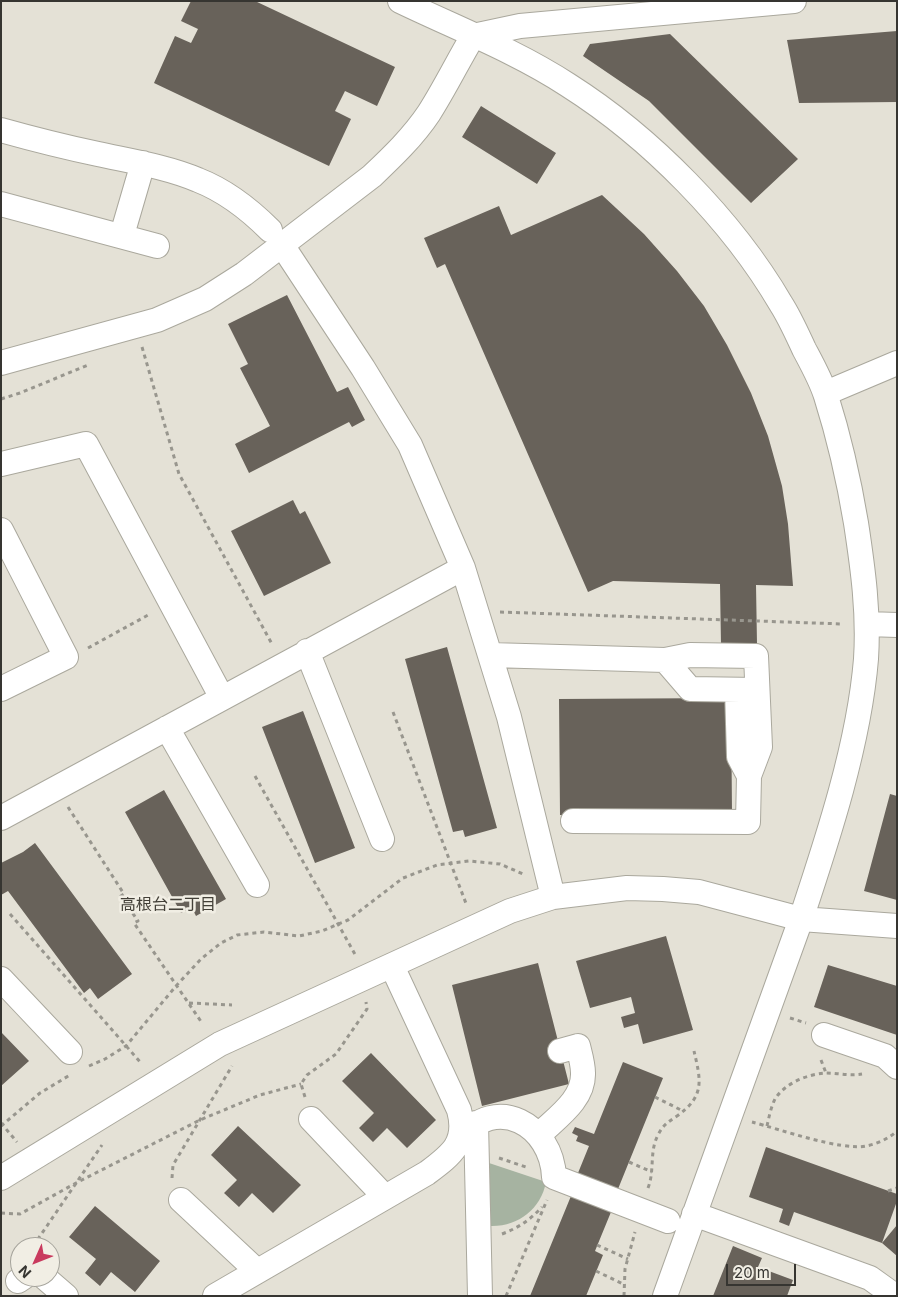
<!DOCTYPE html>
<html>
<head>
<meta charset="utf-8">
<style>
	body { margin:0 }
	#map { position:relative; width:898px; height:1297px; overflow:hidden; background:#e4e1d6; font-family:Inter,sans-serif }
	canvas { display:block }
	.frame { position:absolute; inset:0; border:2px solid #363531; pointer-events:none }
	.north { position:absolute; left:10px; top:1237px; width:50px; height:50px; box-sizing:border-box; background:#f1eee4; border:1px solid #a6a49c; border-radius:50%; rotate:226deg; font-size:14px; font-weight:700; line-height:20px; text-align:center; color:#363531 }
	.north::after { content:''; display:block; margin:auto; width:18px; height:22px; background:#c93a5e; clip-path:polygon(50% 0,100% 100%,50% 72%,0 100%) }
	.scale { position:absolute; left:726px; top:1264px; width:70px; height:22px; box-sizing:border-box; border:2px solid #363531; border-top:0; padding-left:6px; font-size:15px; line-height:18px; white-space:nowrap; color:#363531; -webkit-text-stroke:4px #f1eee4; paint-order:stroke }
</style>
</head>
<body>
<div id="map">
<canvas width="898" height="1297"></canvas>
<div class="frame"></div>
<div class="north">N</div>
<div class="scale">20 m</div>
</div>
<script>
const g = document.querySelector('canvas').getContext('2d');
g.lineJoin = 'round';
function fill(path, color) {
  g.fillStyle = color;
  g.fill(path, 'evenodd');
}
function strokePath(path, color, width, dash) {
  g.strokeStyle = color;
  g.lineWidth = width;
  g.lineCap = dash ? 'butt' : 'round';
  g.setLineDash(dash || []);
  g.stroke(path);
}
function label(font, color, halo, rows, align = 'center') {
  g.font = font + ' Inter,"Noto Sans JP",sans-serif';
  g.lineWidth = 5;
  g.setLineDash([]);
  g.textBaseline = 'middle';
  g.strokeStyle = halo;
  g.fillStyle = color;
  for (const [text, x, y, turn = 0] of rows) {
    g.save();
    g.translate(x, y);
    g.rotate((+turn || 0) * Math.PI / 180);
    g.textAlign = isNaN(turn) ? turn : align;
    if (halo) g.strokeText(text, 0, 0);
    g.fillText(text, 0, 0);
    g.restore();
  }
}
fill(new Path2D(`
	M489,1163L546,1182C541,1209 518,1227 490,1226Z`), '#a6b3a1');
fill(new Path2D(`
	M191,1H255L395,67L377,106L345,91L335,111L351,119L329,166L154,83L175,36L191,43L198,29L181,21Z
	M897,31V102L799,103L787,40Z
	M670,34L798,159L751,203L649,101L583,56L590,44Z
	M481,106L556,153L537,184L462,137Z
	M602,195L644,234L677,271L704,306L727,345L751,393L768,436L782,486L788,524L793,586L756,585L757,644L721,645L720,584L613,581L588,592L445,264L437,268L424,238L499,206L511,235Z
	M287,295L337,392L348,387L365,420L352,427L349,422L249,473L235,444L270,426L240,368L248,364L228,324Z
	M293,500L300,514L305,511L331,563L264,596L231,531Z
	M447,647L497,828L465,837L463,830L453,832L405,659Z
	M731,698L732,813L560,815L559,699Z
	M303,711L355,848L315,863L262,727Z
	M164,790L226,899L196,916L192,908L181,913L125,812Z
	M890,794L897,796V900L864,891Z
	M35,843L132,974L98,999L90,988L84,993L8,891L1,895V863L23,852Z
	M666,936L693,1030L643,1044L638,1024L624,1028L621,1017L635,1013L631,997L590,1008L576,961Z
	M538,963L569,1084L482,1106L452,985Z
	M828,965L897,986V1035L814,1007Z
	M1,1032L29,1061L1,1086Z
	M371,1053L436,1120L407,1148L387,1128L373,1142L359,1128L374,1113L342,1081Z
	M623,1062L663,1078L618,1189L578,1173L589,1146L576,1141L578,1136L572,1133L575,1127L594,1134Z
	M238,1126L301,1185L273,1213L252,1193L239,1207L224,1193L237,1180L211,1155Z
	M766,1147L897,1194V1201L882,1243L794,1212L789,1226L779,1222L783,1209L749,1197Z
	M571,1196L611,1212L595,1251L603,1255L586,1296H530Z
	M95,1206L160,1261L135,1292L111,1272L100,1286L85,1273L96,1259L69,1237Z
	M897,1225V1256L882,1243Z
	M733,1246L762,1258L758,1267L793,1280L787,1296H713Z`), '#68625a');
const minor = new Path2D(`
	M400,1C456,28 516,51 568,85C650,137 732,220 781,304C790,318 797,334 804,349C812,364 821,380 826,396C839,437 849,481 856,523C863,569 869,613 866,659C859,744 828,838 801,919L665,1296
	M1,130C33,139 65,147 98,154C130,161 168,167 198,180C226,191 249,209 270,230
	M1,204L157,246
	M122,235L143,163
	M282,245L363,368L410,445L463,568L509,717L553,897
	M1,363L157,320L205,299L244,274L372,176C392,157 413,137 429,113C445,88 458,61 473,36L520,26L794,1
	M826,393L897,363
	M1,464L86,444L222,698
	M1,530L66,657L1,689
	M867,624L897,625
	M307,651L382,839
	M490,655L665,660L690,655L756,656L760,747L749,776L748,822L573,821
	M665,660L690,689L757,690
	M737,690L739,757L749,776
	M167,728L257,885
	M1,818L463,568
	M1,979L70,1052
	M824,1035L885,1056L897,1067
	M311,1119L385,1197
	M476,1123L480,1296
	M539,1135C556,1118 584,1100 583,1073C583,1064 580,1054 578,1046L560,1051
	M460,1139C496,1093 552,1125 554,1177L668,1221
	M1,1178L220,1044L510,911L553,897L627,888L663,889L699,892L801,919L897,926
	M181,1200L257,1271
	M694,1214L870,1278L895,1296
	M44,1277L66,1296
	M18,1281L24,1277
	M215,1296L427,1173C451,1155 468,1143 459,1110L392,966`);
strokePath(minor, '#aaa89d', 26);
strokePath(new Path2D(`
	M142,347L179,474L272,644
	M1,399L20,393L88,365
	M500,612L843,624
	M88,648L150,614
	M393,712L467,906
	M255,776L356,956
	M68,807L124,894L121,896L138,921L134,923L202,1023
	M10,914L142,1064
	M189,1003L232,1005
	M790,1018L806,1023
	M821,1060L826,1073
	M89,1066L105,1059L126,1046L176,986L201,959L221,943L237,935L264,932L299,936L322,931L348,920L403,878L437,865L469,861L500,864L523,874
	M305,1097L301,1084L307,1075L336,1054L367,1009L366,1002
	M655,1097L683,1111
	M752,1122C779,1129 841,1151 866,1146C877,1144 888,1139 897,1131
	M1,1123L17,1142
	M1,1126L40,1093L70,1075
	M767,1126C769,1117 771,1107 775,1099C785,1083 808,1074 826,1073C838,1073 849,1076 862,1074
	M499,1158L529,1168
	M629,1162L652,1172
	M172,1178L173,1165L232,1066
	M648,1188C655,1170 649,1152 658,1135C663,1125 668,1122 677,1116C705,1096 701,1081 694,1051
	M888,1191L897,1188
	M1,1213L20,1214L76,1183L200,1120L260,1095L301,1084
	M502,1234C518,1228 530,1220 542,1207
	M597,1245L628,1259
	M36,1247V1242L102,1145
	M596,1271L625,1285
	M506,1296L547,1200
	M624,1296L625,1269L635,1232`), '#98968e', 3, [4, 4]);
strokePath(minor, '#fff', 24);
label('16px', '#434038', '#f1eee4', [
	["高根台二丁目",168,905]
]);
</script>
</body>
</html>
